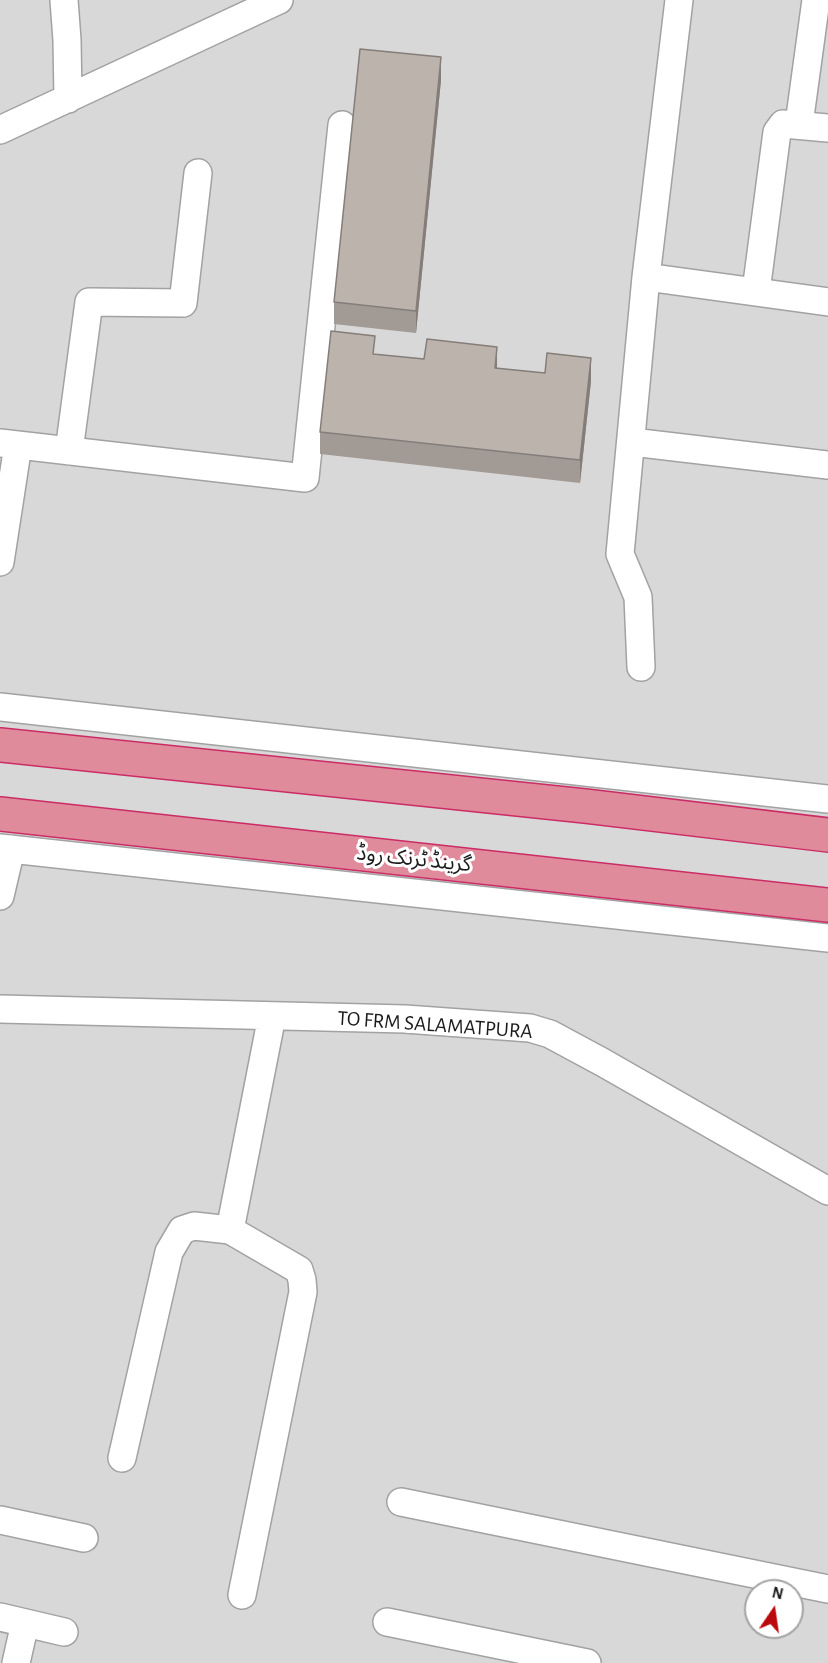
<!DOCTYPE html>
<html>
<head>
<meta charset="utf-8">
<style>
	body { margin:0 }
	#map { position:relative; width:828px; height:1663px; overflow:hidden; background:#ece8e0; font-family:"Alegreya Sans",sans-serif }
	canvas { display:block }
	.north { position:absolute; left:744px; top:1579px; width:60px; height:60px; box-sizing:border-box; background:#fff; border:2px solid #a4a4a4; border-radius:50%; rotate:13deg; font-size:16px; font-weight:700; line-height:24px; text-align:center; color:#1b1b1b }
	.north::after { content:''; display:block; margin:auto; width:21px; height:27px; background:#bb0a0d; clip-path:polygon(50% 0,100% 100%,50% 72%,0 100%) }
</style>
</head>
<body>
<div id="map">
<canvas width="828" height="1663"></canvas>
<div class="north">N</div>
</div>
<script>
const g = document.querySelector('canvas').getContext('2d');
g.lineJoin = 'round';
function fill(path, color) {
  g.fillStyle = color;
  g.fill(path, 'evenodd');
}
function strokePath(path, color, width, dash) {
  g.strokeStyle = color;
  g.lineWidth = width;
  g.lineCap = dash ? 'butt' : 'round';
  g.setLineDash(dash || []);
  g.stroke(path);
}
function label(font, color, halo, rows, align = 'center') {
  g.font = font + ' "Alegreya Sans","Noto Sans Arabic",sans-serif';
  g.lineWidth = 6;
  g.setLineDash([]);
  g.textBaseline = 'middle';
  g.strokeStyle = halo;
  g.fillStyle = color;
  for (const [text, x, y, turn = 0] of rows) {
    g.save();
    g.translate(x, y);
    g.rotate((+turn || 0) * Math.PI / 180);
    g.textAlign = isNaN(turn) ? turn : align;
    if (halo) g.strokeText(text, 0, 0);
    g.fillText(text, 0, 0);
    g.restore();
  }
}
fill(new Path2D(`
	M0,0H828V1663H0ZM756,1591H792V1627H756Z`), '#d9d8d8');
const street = new Path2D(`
	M64,0L67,40L68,99
	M799,124L816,0
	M0,130L279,0
	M646,277L828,302
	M756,291L777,132L783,124L828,128
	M632,442L828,465
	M0,443L305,478L342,125
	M69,451L89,302L183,303L198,173
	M0,562L18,445
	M641,667L638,597L620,554L646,277L679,0
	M0,707L828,799
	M0,848L828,938
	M0,896L11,849
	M0,1009L405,1019L530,1028L550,1034L602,1062L828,1191
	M230,1230L299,1270L302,1280L303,1292L242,1595
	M122,1458L169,1252L182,1230L194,1226L230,1230L272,1016
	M401,1502L828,1589
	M0,1520L84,1538
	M0,1617L64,1632
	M387,1622L587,1663
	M16,1663L25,1623`);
const highway = new Path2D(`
	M0,745L585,806L828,835
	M0,814L828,905`);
strokePath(street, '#a2a2a2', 30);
strokePath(highway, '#cb2c65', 36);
strokePath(street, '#fff', 27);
strokePath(highway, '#e08b9c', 33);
fill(new Path2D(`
	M441,80L416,333L334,324V302Z
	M375,354L497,368L591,381L580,483L320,454V432Z`), '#a29a95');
fill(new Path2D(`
	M441,57V80L416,333V311Z
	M497,347V369L495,368Z
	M591,358V381L580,483V460Z`), '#847d79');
const building = new Path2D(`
	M360,49L441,57L416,311L334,302Z
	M331,331L375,336L373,354L424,359L427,339L497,347L495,368L545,373L547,353L591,358L580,460L320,432Z`);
fill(building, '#bcb3ad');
strokePath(building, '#847d79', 1.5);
label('21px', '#1b1b1b', '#fff', [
	["گرینڈ ٹرنک روڈ",414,859,6],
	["TO FRM SALAMATPURA",435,1025,4]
]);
</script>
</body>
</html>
